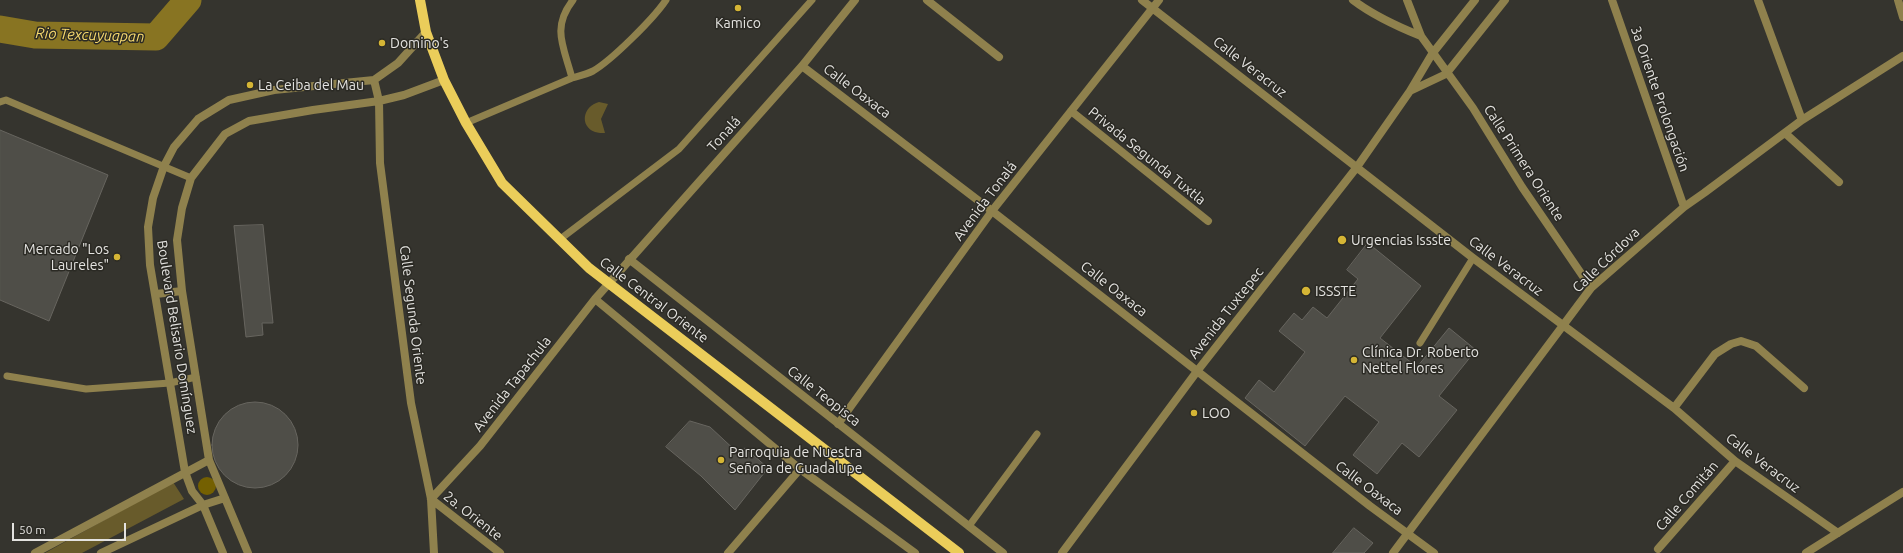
<!DOCTYPE html>
<html>
<head>
<meta charset="utf-8">
<style>
	body { margin:0 }
	#map { position:relative; width:1903px; height:553px; overflow:hidden; background:#35342e; font-family:Ubuntu,sans-serif }
	canvas { display:block }
	.scale { position:absolute; left:12px; top:523px; width:114px; height:18px; box-sizing:border-box; border:2px solid #e4e3e0; border-top:0; padding-left:5px; font-size:12px; line-height:14px; white-space:nowrap; color:#e4e3e0; -webkit-text-stroke:3px #2b2a24; paint-order:stroke }
</style>
</head>
<body>
<div id="map">
<canvas width="1903" height="553"></canvas>
<div class="scale">50 m</div>
</div>
<script>
const g = document.querySelector('canvas').getContext('2d');
g.lineJoin = 'round';
function fill(path, color) {
  g.fillStyle = color;
  g.fill(path, 'evenodd');
}
function strokePath(path, color, width, dash) {
  g.strokeStyle = color;
  g.lineWidth = width;
  g.lineCap = dash ? 'butt' : 'round';
  g.setLineDash(dash || []);
  g.stroke(path);
}
function label(font, color, halo, rows, align = 'center') {
  g.font = font + ' Ubuntu,sans-serif';
  g.lineWidth = 3;
  g.setLineDash([]);
  g.textBaseline = 'middle';
  g.strokeStyle = halo;
  g.fillStyle = color;
  for (const [text, x, y, turn = 0] of rows) {
    g.save();
    g.translate(x, y);
    g.rotate((+turn || 0) * Math.PI / 180);
    g.textAlign = isNaN(turn) ? turn : align;
    if (halo) g.strokeText(text, 0, 0);
    g.fillText(text, 0, 0);
    g.restore();
  }
}
fill(new Path2D(`
	M599,102L608,104L601,119L605,133C602,133 598,133 595,132C579,126 583,106 599,102Z
	M173,482L184,499L82,553H45Z`), '#685b2b');
fill(new Path2D(`
	M198 486a9 9 0 1 1 18 0a9 9 0 1 1-18 0Z`), '#746001');
strokePath(new Path2D(`
	M0,29L35,35L156,37L188,0`), '#887422', 27);
const building = new Path2D(`
	M0,130L108,175L49,321L0,300Z
	M263,225L273,323H262L263,335L246,337L234,226Z
	M1368,243L1421,286L1380,338L1417,367L1449,328L1476,350L1439,396L1457,410L1419,457L1402,443L1377,474L1353,455L1379,422L1345,396L1305,446L1245,398L1259,380L1274,392L1305,352L1279,331L1294,313L1302,320L1313,307L1327,318L1358,279L1347,270Z
	M212 445a43 43 0 1 1 86 0a43 43 0 1 1-86 0Z
	M690,421L710,427L738,453L745,448L768,468L735,510L701,476L666,447Z
	M1354,528L1373,543L1364,553H1333Z`);
fill(building, '#4f4e48');
strokePath(building, '#67655f', 1);
strokePath(new Path2D(`
	M572,78C579,76 587,74 593,71C612,60 654,18 666,0
	M0,102L6,100L191,178
	M466,123L572,78C564,47 551,28 573,0
	M559,240L679,149L812,0
	M1420,343L1473,258
	M7,376L86,389L170,383L196,377
	M969,526L1037,434`), '#8f814d', 7);
strokePath(new Path2D(`
	M927,0L999,57
	M1142,0L1473,258L1674,408L1735,461L1838,533
	M1353,0C1374,16 1396,26 1421,36
	M1407,0L1421,36L1473,108L1522,187L1591,288
	M1612,0L1684,207
	M1758,0L1802,120
	M1898,0L1903,17
	M802,66L992,211L1370,506L1434,553
	M374,80L379,101L380,163L411,403L431,499L434,553
	M1410,91L1446,74L1505,0
	M1071,111L1208,221
	M1785,133L1839,182
	M629,259L1003,553
	M156,294L182,291
	M595,299L800,469L915,553
	M1674,408L1715,354L1731,344L1741,341L1756,346L1804,388
	M838,424L992,211L1159,0
	M1658,549L1735,461
	M35,553L209,460
	M101,553L203,505L225,498
	M223,553L203,505L192,491L185,472L150,265L148,227L153,198L164,166L174,147L198,119L229,100L274,90L374,80L398,63L426,32
	M248,553L209,460L182,291L177,240L182,208L191,178L225,134L249,121L313,110L379,101L404,95L444,80
	M500,553L431,499L480,446L595,299L802,66L855,0
	M728,553L800,469
	M1062,553L1198,370L1357,167L1410,91L1432,54L1475,0
	M1393,553L1591,288L1684,207L1704,193L1802,120L1903,56
	M1806,553L1903,492`), '#8f814d', 8);
strokePath(new Path2D(`
	M420,0L426,32L444,80L466,123L502,183L589,268L959,553`), '#ebcd5a', 10);
for (const [x, y, r, color] of [
	[738,8,4,"#d5b535"],
	[382,43,4,"#d5b535"],
	[250,85,4,"#d5b535"],
	[1342,240,5,"#d5b535"],
	[117,257,4,"#d5b535"],
	[1306,291,5,"#d5b535"],
	[1354,360,4,"#d5b535"],
	[1194,413,4,"#d5b535"],
	[721,460,4,"#d5b535"]
]) {
  const dot = new Path2D();
  dot.arc(x, y, r, 0, 2 * Math.PI);
  g.fillStyle = color;
  g.fill(dot);
  strokePath(dot, '#2b2a24', 1.5);
}
label('14px', '#e4e3e0', '#2b2a24', [
	["Kamico",738,23,"center"],
	["Domino's",390,43],
	["La Ceiba del Mau",258,85],
	["Urgencias Issste",1351,240],
	["Mercado \"Los",109,249,"right"],
	["Laureles\"",109,265,"right"],
	["ISSSTE",1315,291],
	["Clínica Dr. Roberto",1362,352],
	["Nettel Flores",1362,368],
	["LOO",1202,413],
	["Parroquia de Nuestra",729,452],
	["Señora de Guadalupe",729,468]
], 'left');
label('14px', '#e4e3e0', '#2b2a24', [
	["Calle Veracruz",1250,67,38],
	["Calle Oaxaca",857,91,37],
	["3a Oriente Prolongación",1660,99,71],
	["Tonalá",724,134,-48],
	["Privada Segunda Tuxtla",1147,156,39],
	["Calle Primera Oriente",1524,163,57],
	["Avenida Tonalá",985,201,-53],
	["Calle Córdova",1606,260,-44],
	["Calle Veracruz",1506,266,37],
	["Calle Oaxaca",1114,289,38],
	["Calle Central Oriente",654,300,37],
	["Avenida Tuxtepec",1226,313,-52],
	["Calle Segunda Oriente",413,315,83],
	["Boulevard Belisario Domínguez",177,337,81],
	["Avenida Tapachula",512,384,-52],
	["Calle Teopisca",824,396,38],
	["Calle Veracruz",1763,463,37],
	["Calle Oaxaca",1369,488,37],
	["Calle Comitán",1687,496,-49],
	["2a. Oriente",473,516,38]
]);
label('italic 15px', '#f6d96e', '#2b2a24', [
	["Rio Texcuyuapan",90,35,2]
]);
</script>
</body>
</html>
